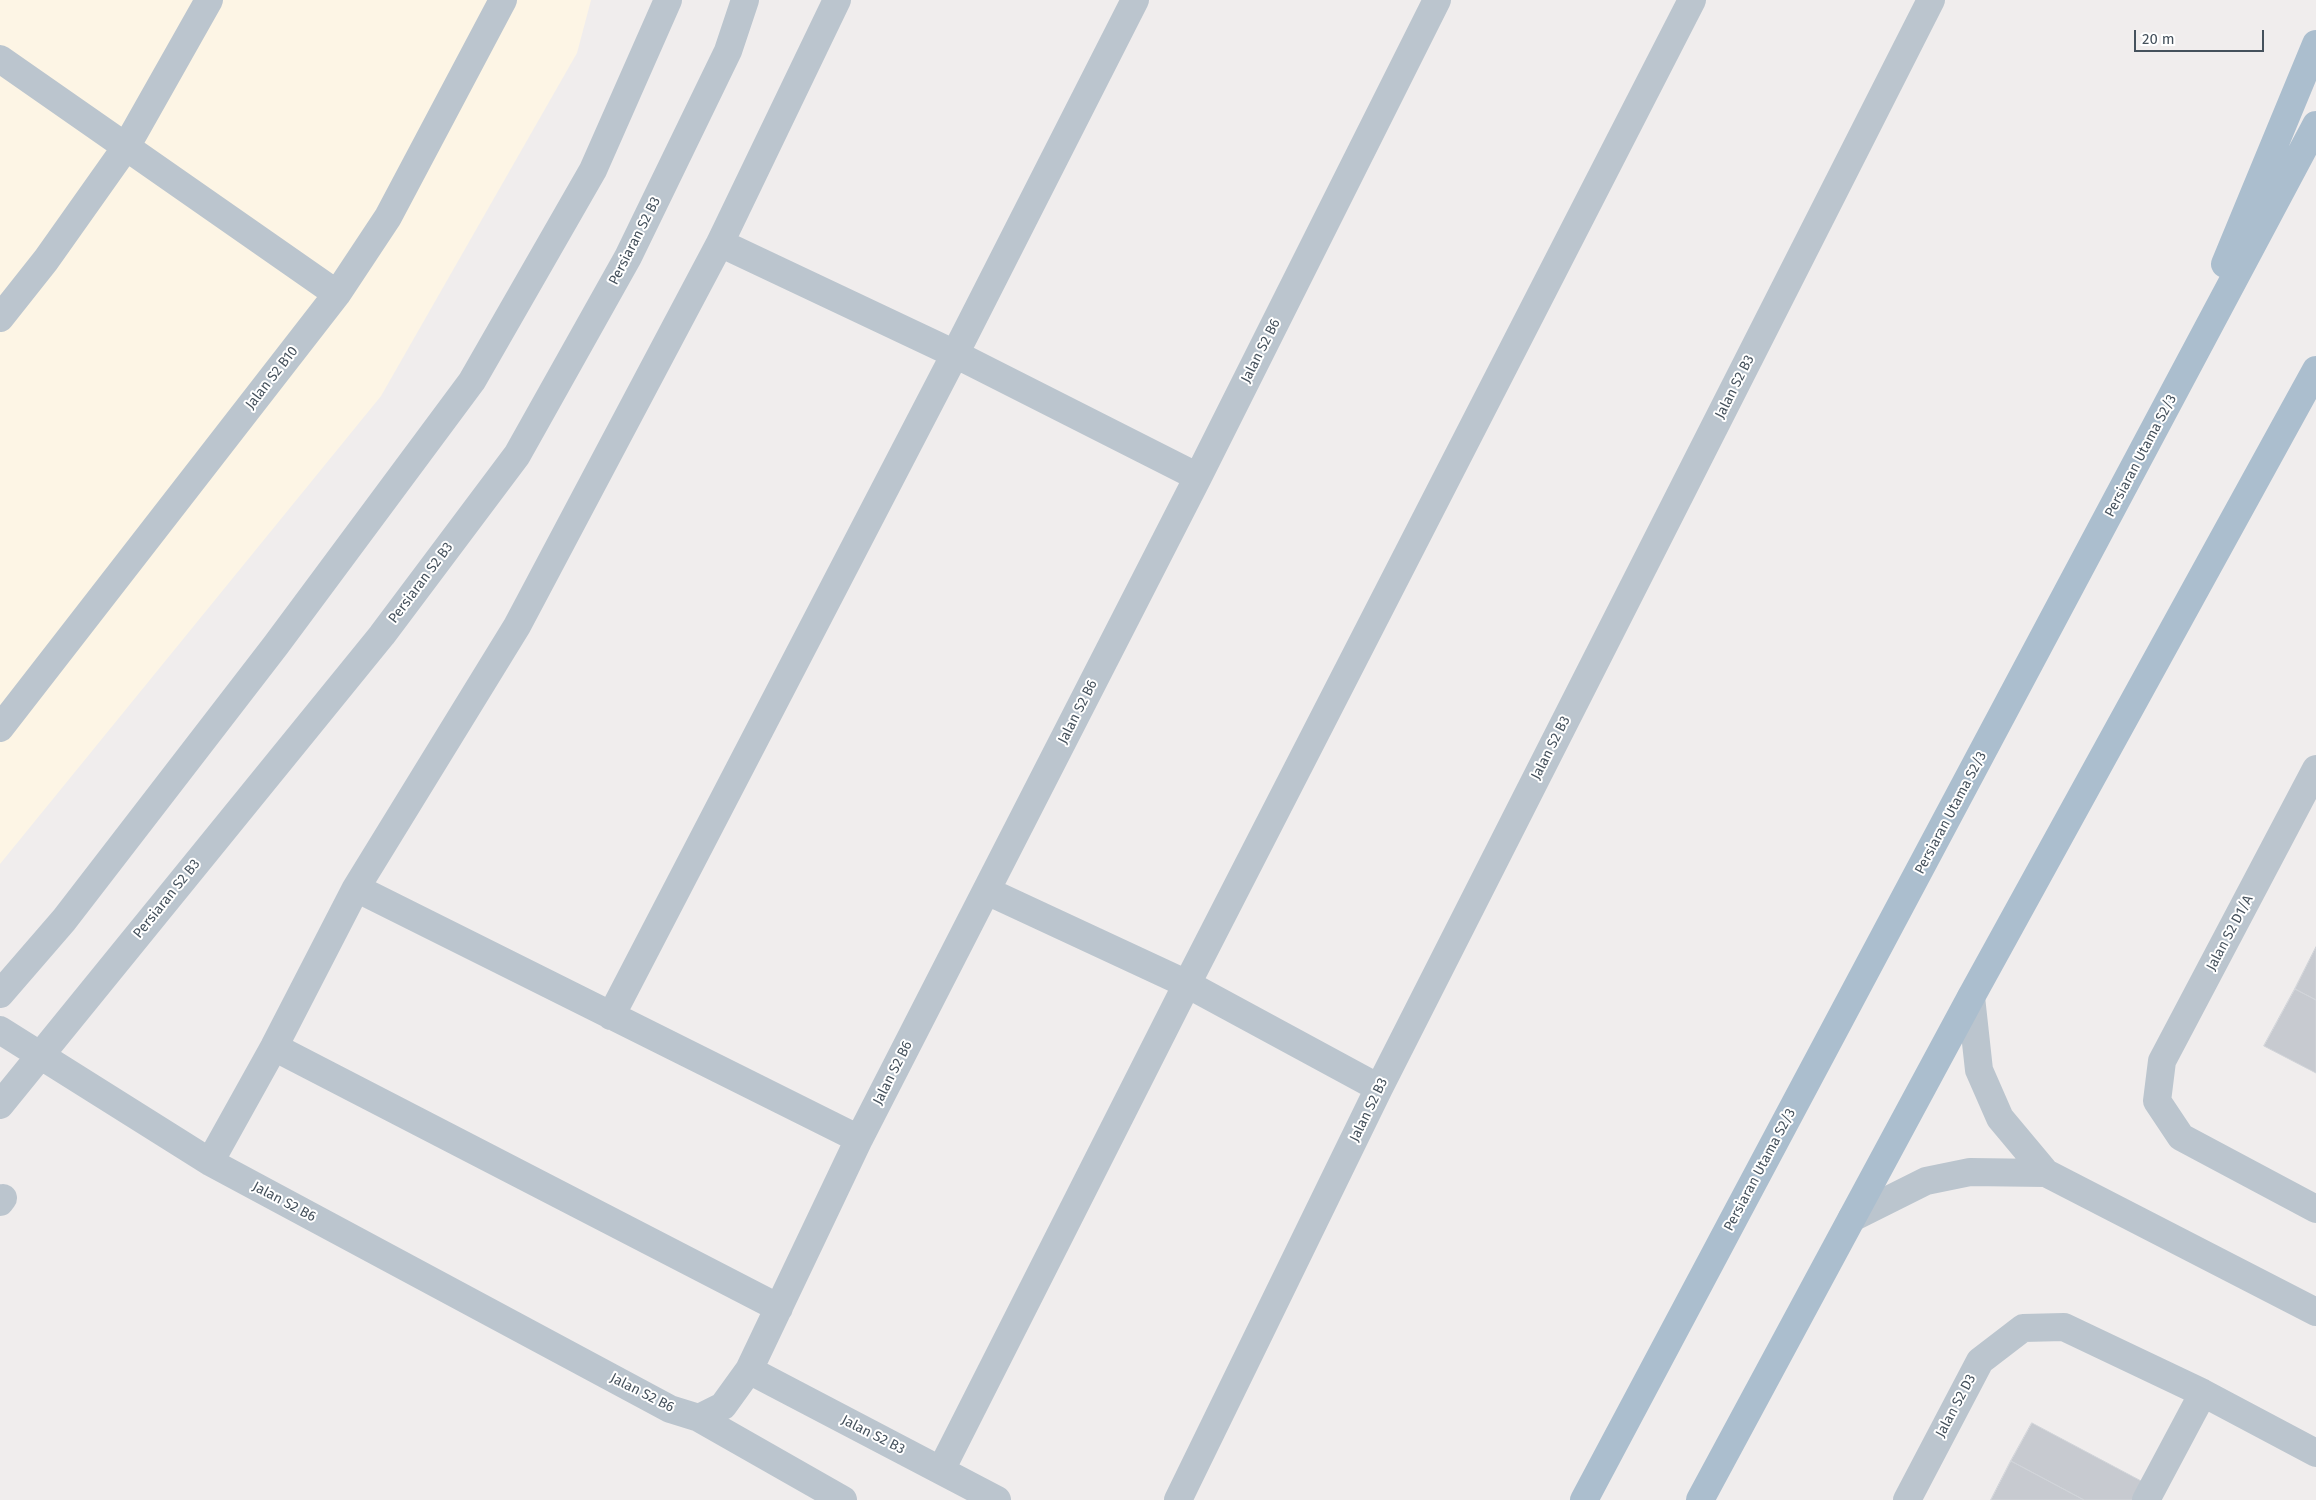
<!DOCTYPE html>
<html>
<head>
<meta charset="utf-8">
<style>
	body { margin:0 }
	#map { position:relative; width:2316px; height:1500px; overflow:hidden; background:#f0eded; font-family:"Fira Sans",sans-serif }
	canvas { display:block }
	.scale { position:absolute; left:2134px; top:30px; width:130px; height:22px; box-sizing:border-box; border:2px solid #45515c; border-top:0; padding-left:6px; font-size:15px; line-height:18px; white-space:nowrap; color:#45515c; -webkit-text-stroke:4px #fff; paint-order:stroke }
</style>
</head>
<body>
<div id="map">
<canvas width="2316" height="1500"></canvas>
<div class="scale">20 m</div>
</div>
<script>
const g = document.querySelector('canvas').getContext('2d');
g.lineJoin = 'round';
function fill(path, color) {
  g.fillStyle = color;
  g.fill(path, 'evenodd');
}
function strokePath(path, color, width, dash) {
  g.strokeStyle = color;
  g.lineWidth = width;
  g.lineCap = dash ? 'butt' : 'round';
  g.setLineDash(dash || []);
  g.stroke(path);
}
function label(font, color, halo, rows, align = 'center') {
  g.font = font + ' "Fira Sans",sans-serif';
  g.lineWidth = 4;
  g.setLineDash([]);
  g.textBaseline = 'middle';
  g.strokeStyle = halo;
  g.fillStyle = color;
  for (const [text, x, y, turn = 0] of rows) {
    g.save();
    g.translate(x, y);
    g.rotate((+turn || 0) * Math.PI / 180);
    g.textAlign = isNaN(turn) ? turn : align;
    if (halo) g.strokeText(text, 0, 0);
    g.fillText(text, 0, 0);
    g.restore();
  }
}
fill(new Path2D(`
	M0,0H591L577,53L381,396L0,864Z`), '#fdf5e5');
const building = new Path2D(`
	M2316,947V1000L2295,989Z
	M2295,989L2316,1000V1073L2264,1046Z
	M2032,1423L2143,1482L2133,1500H2084L2011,1461Z
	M2011,1461L2084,1500H1991Z`);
fill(building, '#c7cad0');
strokePath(building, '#d1d4d9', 1);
strokePath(new Path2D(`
	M0,59L337,294
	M720,243L955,354L1198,477
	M0,318L46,260L126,147L209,0
	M0,728L337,294L388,217L503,0
	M2316,769L2162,1061L2157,1101L2181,1137L2316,1209
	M356,888L859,1139
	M987,891L1187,984L1379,1088
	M0,994L64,920L276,645L472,381L593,170L668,0
	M1971,997L1979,1070L2000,1118L2046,1173L2316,1312
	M611,1016L955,354L1135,0
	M0,1030L210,1162L670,1409L699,1418L723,1406L749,1370L859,1139L1198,477L1437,0
	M274,1047L779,1308
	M0,1105L382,635L517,455L628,257L728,51L745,0
	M210,1162L274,1047L356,888L517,626L720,243L837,0
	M0,1202L3,1198
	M1852,1218L1926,1181L1970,1172L2046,1173
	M749,1370L997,1500
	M699,1418L843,1500
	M941,1470L1187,984L1692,0
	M1178,1500L1379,1088L1931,0
	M1907,1500L1980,1361L2023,1328L2064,1327L2203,1393L2316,1453
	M2146,1500L2203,1393`), '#bbc5ce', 28);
strokePath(new Path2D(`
	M2225,264L2316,44
	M1584,1500L2316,125
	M1700,1500L1971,997L2316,370`), '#abbece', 28);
label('14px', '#45515c', '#fff', [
	["Persiaran S2 B3",635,241,-63],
	["Jalan S2 B6",1261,351,-63],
	["Jalan S2 B10",272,378,-52],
	["Jalan S2 B3",1735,387,-63],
	["Persiaran Utama S2/3",2141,456,-62],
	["Persiaran S2 B3",421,583,-53],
	["Jalan S2 B6",1078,712,-63],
	["Jalan S2 B3",1551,748,-63],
	["Persiaran Utama S2/3",1951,813,-62],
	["Persiaran S2 B3",167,899,-51],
	["Jalan S2 D1/A",2230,933,-62],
	["Jalan S2 B6",893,1073,-63],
	["Jalan S2 B3",1369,1110,-64],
	["Persiaran Utama S2/3",1760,1170,-62],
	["Jalan S2 B6",284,1202,28],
	["Jalan S2 B6",642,1393,27],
	["Jalan S2 D3",1956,1406,-62],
	["Jalan S2 B3",873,1435,27]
]);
</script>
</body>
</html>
